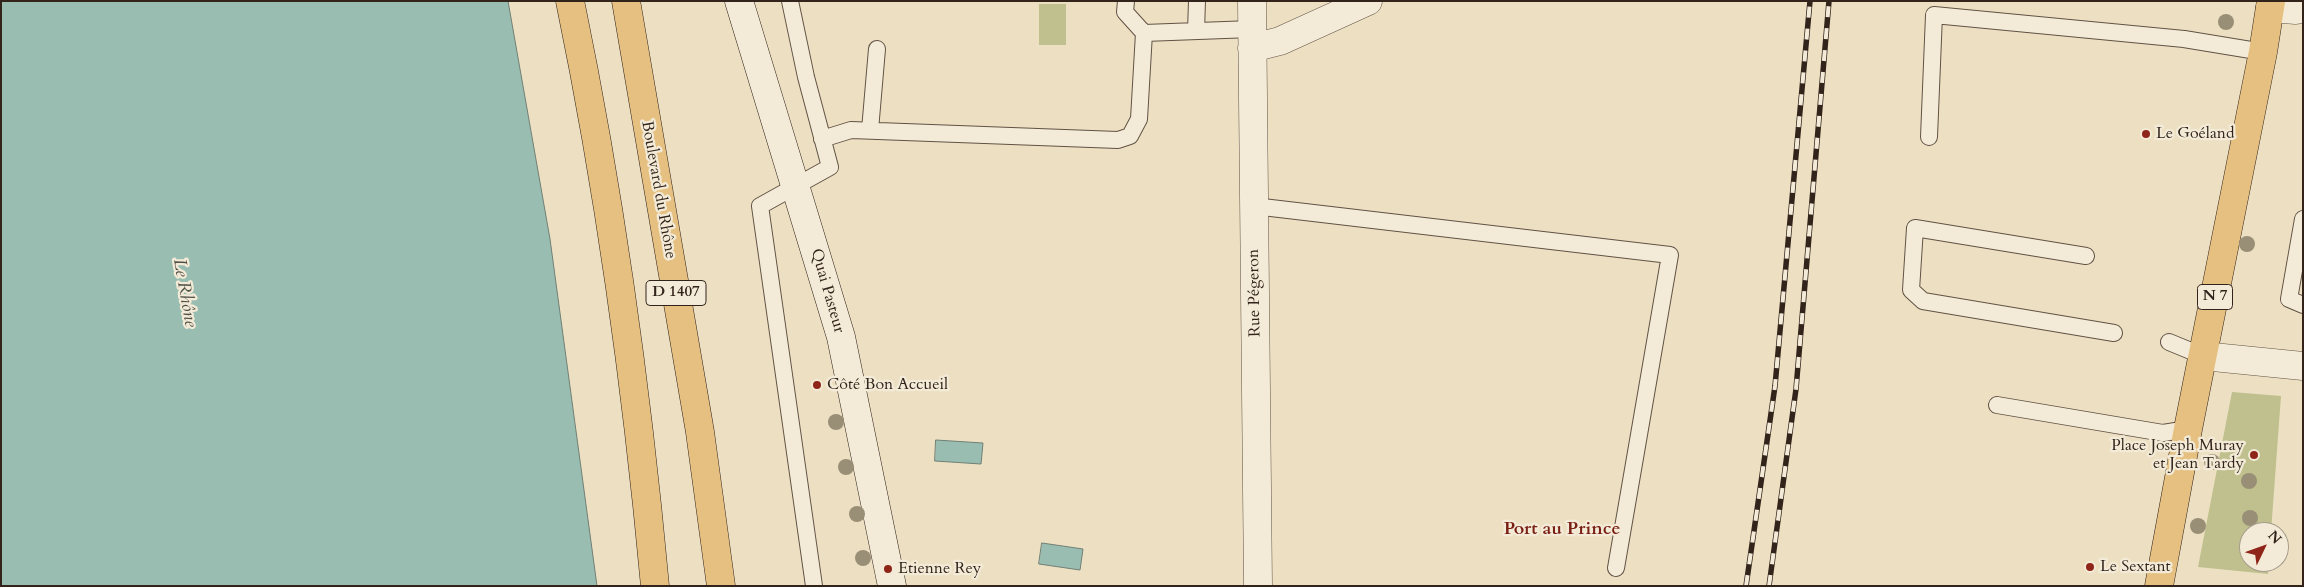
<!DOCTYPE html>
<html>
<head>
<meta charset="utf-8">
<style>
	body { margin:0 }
	#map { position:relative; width:2304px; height:587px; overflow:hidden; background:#ede0c2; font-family:Cardo,serif }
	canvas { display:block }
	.frame { position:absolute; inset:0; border:2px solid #32231b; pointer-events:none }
	.north { position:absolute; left:2239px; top:522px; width:50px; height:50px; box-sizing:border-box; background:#f3ebd7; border:1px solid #a69b8c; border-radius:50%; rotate:48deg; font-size:14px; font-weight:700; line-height:20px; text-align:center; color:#32231b }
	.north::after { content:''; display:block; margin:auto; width:18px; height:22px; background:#8f2418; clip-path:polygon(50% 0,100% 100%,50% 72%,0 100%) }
</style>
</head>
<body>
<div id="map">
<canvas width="2304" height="587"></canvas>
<div class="frame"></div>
<div class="north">N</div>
</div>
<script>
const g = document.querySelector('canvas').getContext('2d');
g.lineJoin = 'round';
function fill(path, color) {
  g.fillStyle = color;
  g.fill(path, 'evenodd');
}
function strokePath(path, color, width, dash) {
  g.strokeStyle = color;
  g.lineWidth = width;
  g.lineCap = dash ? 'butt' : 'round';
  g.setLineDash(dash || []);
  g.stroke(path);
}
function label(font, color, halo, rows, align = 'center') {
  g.font = font + ' Cardo,serif';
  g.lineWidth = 4.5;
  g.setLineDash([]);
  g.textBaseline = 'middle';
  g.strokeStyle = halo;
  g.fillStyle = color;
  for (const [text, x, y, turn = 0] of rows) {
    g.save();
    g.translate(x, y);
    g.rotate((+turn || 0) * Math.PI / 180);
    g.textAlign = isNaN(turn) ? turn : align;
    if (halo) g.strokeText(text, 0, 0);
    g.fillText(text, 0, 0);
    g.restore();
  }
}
fill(new Path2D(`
	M1039,4H1066V45H1039Z
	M2232,392L2281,396L2271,532H2249V562H2269L2268,574L2198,567Z`), '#bfc08e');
const water = new Path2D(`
	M1,1H508L550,239L597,586H1Z
	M936,440L983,443L981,464L935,461Z
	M1042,543L1083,549L1080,570L1039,564Z`);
fill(water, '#99bdb1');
strokePath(water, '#707f75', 1);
const lane = new Path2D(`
	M790,1L806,77L830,167L760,206L814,586
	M1196,31L1197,1
	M1144,33L1252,29
	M870,130L877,49
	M1929,137L1934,15L2184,39L2263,52
	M822,139L851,130L1118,140L1130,136L1139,119L1144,33L1125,12L1126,1
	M1254,206L1670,255L1616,568
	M2303,219L2289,299L2303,305
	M2086,256L1915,228L1911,290L1923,301L2114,333
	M2169,342L2203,356
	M1997,405L2163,433L2188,429`);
const street = new Path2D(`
	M1252,1L1258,586
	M2270,8L2296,10L2303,9
	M1252,48L1280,41L1368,1
	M2203,356L2303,366`);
const secondary = new Path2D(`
	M739,1L841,337L892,586`);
const primary = new Path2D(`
	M2159,586L2188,429L2263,52L2271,1`);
const highway = new Path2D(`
	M570,1C610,194 637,390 655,586
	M626,1L700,432L721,586`);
strokePath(lane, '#615245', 18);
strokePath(street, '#615245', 29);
strokePath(secondary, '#32231b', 29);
strokePath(primary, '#32231b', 29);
strokePath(highway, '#32231b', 29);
strokePath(lane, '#f3ebd7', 16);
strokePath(street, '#f3ebd7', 28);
strokePath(secondary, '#f3ebd7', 28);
strokePath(primary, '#e6c081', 28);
strokePath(highway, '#e6c081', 28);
const rail = new Path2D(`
	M1746,586L1775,386L1810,1
	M1769,586L1796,389L1829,1`);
strokePath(rail, '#32231b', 5.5);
strokePath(rail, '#f3ebd7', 4, [11]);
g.fillStyle = '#998e76';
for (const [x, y] of [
	[2226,22],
	[2247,244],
	[836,422],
	[2212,462],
	[846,467],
	[2249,481],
	[857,514],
	[2250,518],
	[2198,526],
	[863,558]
]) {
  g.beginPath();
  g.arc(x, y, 8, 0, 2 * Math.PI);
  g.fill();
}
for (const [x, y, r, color] of [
	[2146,134,5,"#8f2418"],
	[817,385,5,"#8f2418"],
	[2254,455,5,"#8f2418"],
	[2090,567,5,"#8f2418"],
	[888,569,5,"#8f2418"]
]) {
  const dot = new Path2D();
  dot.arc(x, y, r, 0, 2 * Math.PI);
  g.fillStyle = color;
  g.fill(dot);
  strokePath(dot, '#f3ebd7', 2);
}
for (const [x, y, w] of [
	[676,293,60],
	[2215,297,35]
]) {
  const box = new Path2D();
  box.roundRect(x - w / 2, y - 12.5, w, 25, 4);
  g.fillStyle = '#f3ebd7';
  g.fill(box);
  strokePath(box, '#32231b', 1);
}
label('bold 15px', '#32231b', null, [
	["D 1407",676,293],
	["N 7",2215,297]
]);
label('16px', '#32231b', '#f3ebd7', [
	["Le Goéland",2156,134],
	["Côté Bon Accueil",827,385],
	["Place Joseph Muray",2244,446,"right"],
	["et Jean Tardy",2244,464,"right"],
	["Le Sextant",2100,567],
	["Etienne Rey",898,569]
], 'left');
label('16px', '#32231b', '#f3ebd7', [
	["Boulevard du Rhône",658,190,80],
	["Quai Pasteur",827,291,74],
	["Rue Pégeron",1255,293,-91]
]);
label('italic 18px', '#515148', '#f3ebd7', [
	["Le Rhône",184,293,80]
]);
label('bold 18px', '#7a1f14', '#f3ebd7', [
	["Port au Prince",1562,530]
]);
</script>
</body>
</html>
